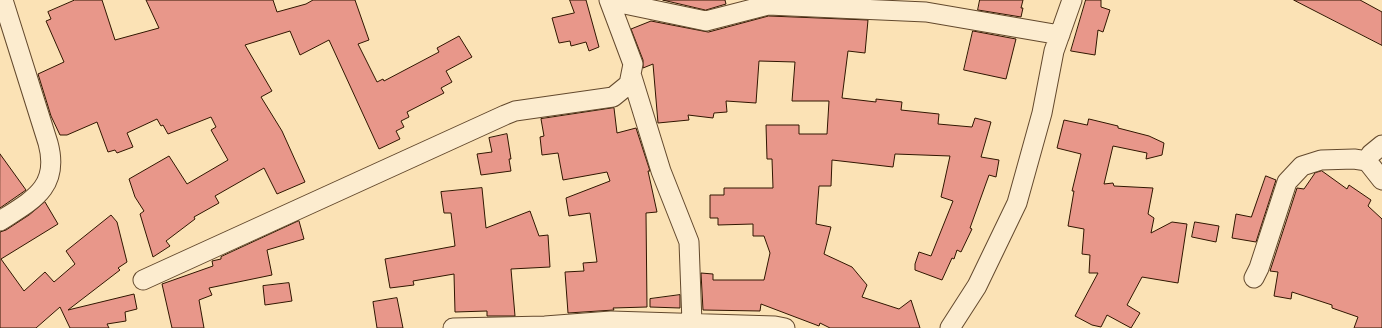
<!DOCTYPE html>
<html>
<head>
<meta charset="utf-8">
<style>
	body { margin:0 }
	canvas { display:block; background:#fbe2b5 }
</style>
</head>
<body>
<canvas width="1382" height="328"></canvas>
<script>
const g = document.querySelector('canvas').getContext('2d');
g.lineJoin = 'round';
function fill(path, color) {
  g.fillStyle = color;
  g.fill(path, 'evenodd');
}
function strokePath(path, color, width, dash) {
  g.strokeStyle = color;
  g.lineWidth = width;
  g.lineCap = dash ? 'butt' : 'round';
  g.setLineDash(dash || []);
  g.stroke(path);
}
const building = new Path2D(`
	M75,0H102L115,40L159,28L146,0H273L277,12L306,4L313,0H355L369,40L358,44L377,82L383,79L384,81L439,52L437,48L459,36L472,57L446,71L452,82L441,88L444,93L407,112L409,117L401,121L404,127L396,131L400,139L379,149L329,40L300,55L290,31L245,45L272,91L261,97L282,131L305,182L277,194L264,168L215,196L219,203L194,217L195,219L166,241L170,246L153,257L140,214L144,211L135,197L129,179L169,156L187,184L228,160L211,130L216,127L211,117L168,134L163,125L161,126L157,119L127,133L133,147L117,153L115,150L108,152L97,122L67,135H60L51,116L38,74L64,62L46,21L51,19L48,12Z
	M570,0H586L599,47L589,51L586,42L571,46L570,41L559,43L552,18L574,13Z
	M663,0H725L726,4L706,10Z
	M980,0H1023L1021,8H1023L1021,17L978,10Z
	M1086,0H1101V7L1110,10L1103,32L1098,30L1095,55L1071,51Z
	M1294,0H1360L1382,12V45Z
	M769,16L868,20L865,53L848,51L842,98L876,102V99L902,102L901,110L939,114L938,124L972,127L975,118L991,122L981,157L999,160L996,177L989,175L970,228L972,229L961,252L957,250L954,259L952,258L942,280L915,270V264L919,252L931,256L953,201L941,197L950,156L895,154L893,167L832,160L831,186H819L816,224L831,227L824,254L852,267L867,285L862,297L899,309L911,300L920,328H830L820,323L819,326L761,304L760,311L703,310L701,273L713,274V280H764L770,253L764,236H753V224L718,225V218H710V195H724V188H773L772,159H767L766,125H799V134H827L829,101H792L795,62L759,61L756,103L726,101L727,112L714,113L713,118L688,115L689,120L658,123L653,64L643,68V60L631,29L651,21L708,32Z
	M973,31L1016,39L1006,79L964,70Z
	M614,108L617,133L636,128L650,171H648L657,212L646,213L647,307L613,308L614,310L568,313L565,272L584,271L583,263L597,262L590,213L569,216L566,198L610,181L607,172L563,180L558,153L542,155L540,137L544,136L541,119Z
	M1089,119L1118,126V128L1149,136L1164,143L1162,155L1146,159L1147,153L1113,146L1104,184L1113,183L1114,186L1153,188L1148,214L1154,218L1151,233L1172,222L1187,224L1178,283L1142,277L1127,305L1140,313L1131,328L1107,315L1101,327L1092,325L1075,316L1098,273H1089L1090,255L1082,254L1084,229L1068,226L1074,191H1072L1081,154L1057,148L1064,120L1087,125Z
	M507,134L511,159H509L511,171L481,175L477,154L492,152L489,138Z
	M0,154L26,190L0,208Z
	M1322,171L1347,189L1349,185L1371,200L1368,206L1382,219V328H1354L1358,317L1332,308V305L1292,292L1291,299L1274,296L1278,272L1270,271L1297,188L1304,189L1315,173Z
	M1266,176L1276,180L1256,242L1232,238L1236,214L1251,217Z
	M482,188L486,228L530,211L539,236L548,235L550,267L511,269L515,316H487V311L455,312L454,274L413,281L414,285L390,288L385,259L455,246L451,213H444L441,192Z
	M45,202L58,224L1,259L24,291L45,272L54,282L75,264L66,251L111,215L117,222L127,262L118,268L120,270L68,310L134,294L137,309L125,312L126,321L107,324L109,328H70L60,307L36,328H0V232L6,230L29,215Z
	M299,221L304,239L267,250L272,275L209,288L212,295L199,300L204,328H172L162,284L213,266L212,261L221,259V257Z
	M1195,222L1219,226L1216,242L1192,237Z
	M289,283L292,301L265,305L263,286Z
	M680,295V308L650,307V299Z
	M397,298L403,328H377L373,302Z`);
fill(building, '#e8978a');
strokePath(building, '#301600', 1);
const street = new Path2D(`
	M610,1L706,21L768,5L926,12L1060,35
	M632,77L661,171L689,242L692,323
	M1367,161L1371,154L1382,145
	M0,221C33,200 60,187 48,143L3,0
	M1254,278L1259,268L1287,182L1302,166L1321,160L1354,159L1367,161L1382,180
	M143,280L505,115L515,111L613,97L629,84L633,64L609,0
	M453,328L545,326L611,321L775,326L785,328
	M950,328L977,286L1017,203L1042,113L1054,51L1072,0`);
strokePath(street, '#63492d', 21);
strokePath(street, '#fceccf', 19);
</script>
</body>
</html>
